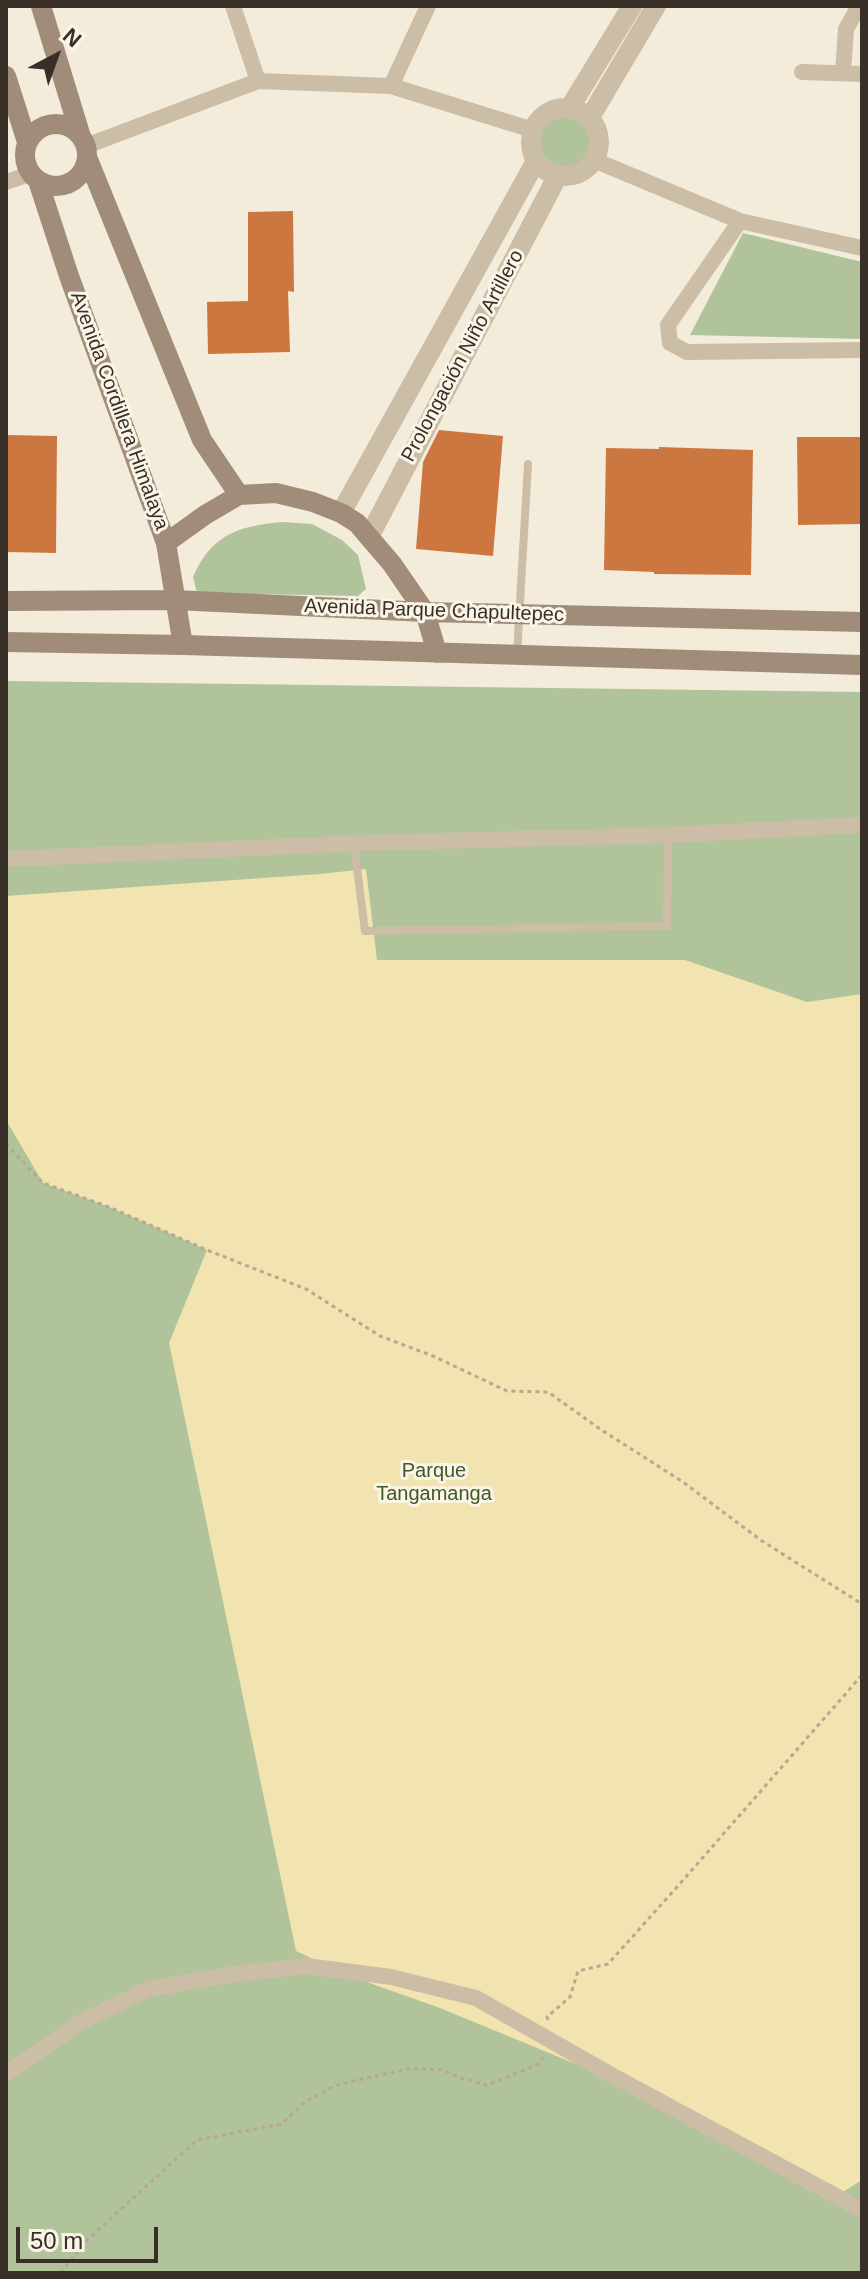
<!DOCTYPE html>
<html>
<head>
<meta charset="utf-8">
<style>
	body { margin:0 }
	#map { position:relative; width:868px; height:2279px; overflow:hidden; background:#f3ecdb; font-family:Arial,sans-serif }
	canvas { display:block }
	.frame { position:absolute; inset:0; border:8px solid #382f28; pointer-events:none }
	.north { position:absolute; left:16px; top:16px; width:80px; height:80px; -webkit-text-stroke:6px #fbf5e8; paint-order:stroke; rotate:41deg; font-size:22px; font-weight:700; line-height:32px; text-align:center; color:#382f28 }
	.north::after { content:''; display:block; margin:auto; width:28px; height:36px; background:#382f28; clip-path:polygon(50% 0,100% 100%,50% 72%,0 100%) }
	.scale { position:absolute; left:16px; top:2227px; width:142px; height:36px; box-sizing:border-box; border:4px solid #382f28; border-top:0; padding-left:10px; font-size:24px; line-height:28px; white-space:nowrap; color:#382f28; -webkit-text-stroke:6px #fbf5e8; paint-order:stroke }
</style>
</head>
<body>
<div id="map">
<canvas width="868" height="2279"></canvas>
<div class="frame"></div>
<div class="north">N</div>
<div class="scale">50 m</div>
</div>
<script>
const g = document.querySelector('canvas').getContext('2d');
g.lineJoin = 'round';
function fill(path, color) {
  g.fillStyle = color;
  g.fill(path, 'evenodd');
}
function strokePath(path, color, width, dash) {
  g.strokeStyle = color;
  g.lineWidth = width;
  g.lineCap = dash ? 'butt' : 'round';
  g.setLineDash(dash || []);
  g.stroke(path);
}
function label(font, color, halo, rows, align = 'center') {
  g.font = font + ' Arial,sans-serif';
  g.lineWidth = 6;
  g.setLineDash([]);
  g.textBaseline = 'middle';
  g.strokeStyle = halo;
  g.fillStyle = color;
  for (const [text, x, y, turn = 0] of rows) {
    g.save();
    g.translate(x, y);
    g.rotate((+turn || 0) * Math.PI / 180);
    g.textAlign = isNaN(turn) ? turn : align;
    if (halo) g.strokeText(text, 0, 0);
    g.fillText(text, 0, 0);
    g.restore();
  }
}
fill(new Path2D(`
	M531 142a34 34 0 1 1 68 0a34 34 0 1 1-68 0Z
	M743,233L862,262V339L690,335Z
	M282,522L312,524L342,540L358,555L366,589L358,596L197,593L193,577C211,535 238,526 282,522Z
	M6,681L862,692V2273H6Z`), '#b0c39a');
fill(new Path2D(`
	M366,869L377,960H685L807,1002L862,994V2180L830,2200L588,2069L440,2008L347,1975L296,1951L169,1343L207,1250L109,1207L43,1183L6,1120V896L320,874Z`), '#f1e4b0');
fill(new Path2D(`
	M293,211L294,292L288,291L290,352L208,354L207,302L248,301V212Z
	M439,430L503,436L493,556L416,549L423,462Z
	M6,435L57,436L56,553L6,552Z
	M797,437H862V524L798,525Z
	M659,447L753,450L751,575L654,574V572L604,570L606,448L659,449Z`), '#cd7740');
strokePath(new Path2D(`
	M6,1144L43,1183L109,1207L207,1250L306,1289L380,1336L433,1356L507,1391L548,1392L600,1429L683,1482L762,1541L862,1604
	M548,2020L547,2017L570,1997L578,1971L608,1964L685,1878L862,1675
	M61,2273L86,2241L197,2140L281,2124L305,2102L336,2085L412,2068L443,2070L458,2077L487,2085L539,2064L543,2057`), '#b8a791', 3, [4, 4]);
strokePath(new Path2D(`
	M517,654L528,464
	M354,844L365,931L667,926L668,835`), '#ccbda6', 8);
strokePath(new Path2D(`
	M233,6L258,81
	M802,72L862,74
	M843,72L846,29L859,6
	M391,86L428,6
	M86,146L258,81L391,86L533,130
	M594,160L740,221L862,248
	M6,182L30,174
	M740,221L668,325L670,343L687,352L862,350
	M6,859L363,843L668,835L862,825
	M6,2074L81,2022L149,1989L234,1974L306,1966L391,1977L476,1998L613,2076L862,2210`), '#ccbda6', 16);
strokePath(new Path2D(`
	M531 142a34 34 0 1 1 68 0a34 34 0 1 1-68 0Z
	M569,109L632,6
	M589,119L656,6
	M341,513L536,161
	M369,537L558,175`), '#ccbda6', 20);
strokePath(new Path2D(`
	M41,6L81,137
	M6,76L27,142
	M25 155a31 31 0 1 1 62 0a31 31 0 1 1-62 0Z
	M87,157L202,440L239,495
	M38,181L69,276L166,543L183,645
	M166,543L205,515L239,495L276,493L313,502L341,513L357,523L392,564L425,612L437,653
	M6,601L175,600L425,612L862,622
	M6,642L183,645L862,665`), '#a08c78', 20);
label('20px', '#382f28', '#fbf5e8', [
	["Prolongación Niño Artillero",463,356,-62],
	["Avenida Cordillera Himalaya",119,411,70],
	["Avenida Parque Chapultepec",434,611,2]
]);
label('20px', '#40582a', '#fbf5e8', [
	["Parque",434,1471],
	["Tangamanga",434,1494]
]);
</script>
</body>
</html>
